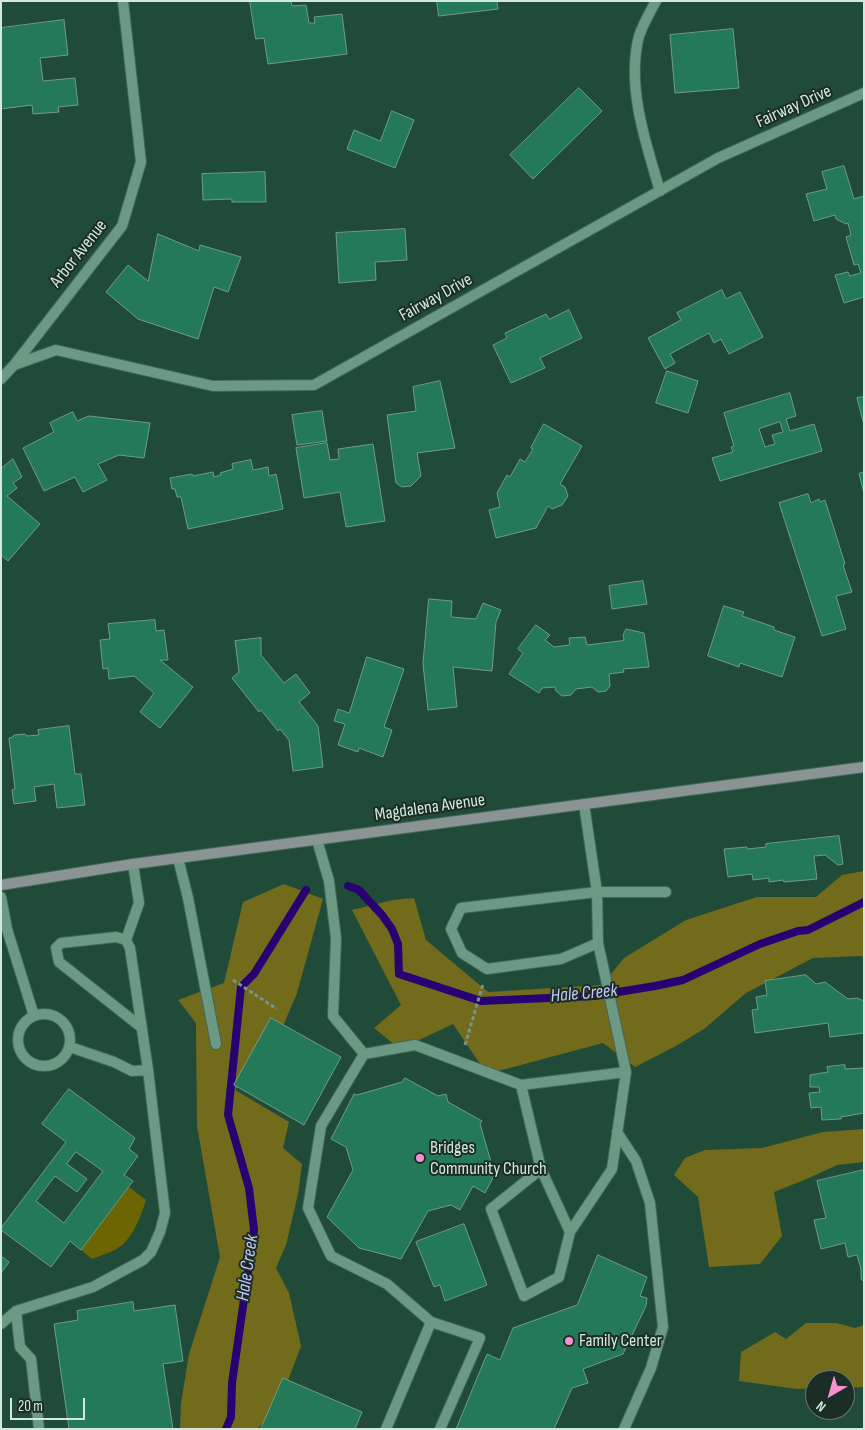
<!DOCTYPE html>
<html>
<head>
<meta charset="utf-8">
<style>
	body { margin:0 }
	#map { position:relative; width:865px; height:1430px; overflow:hidden; background:#214b39; font-family:"Sofia Sans Condensed",sans-serif }
	canvas { display:block }
	.frame { position:absolute; inset:0; border:2px solid #d2e9dd; pointer-events:none }
	.north { position:absolute; left:805px; top:1370px; width:50px; height:50px; box-sizing:border-box; background:#1b2d24; border:1px solid #64786e; border-radius:50%; rotate:218deg; font-size:14px; font-weight:700; line-height:20px; text-align:center; color:#d2e9dd }
	.north::after { content:''; display:block; margin:auto; width:18px; height:22px; background:#f690cf; clip-path:polygon(50% 0,100% 100%,50% 72%,0 100%) }
	.scale { position:absolute; left:10px; top:1398px; width:75px; height:22px; box-sizing:border-box; border:2px solid #d2e9dd; border-top:0; padding-left:6px; font-size:15px; line-height:18px; white-space:nowrap; color:#d2e9dd; -webkit-text-stroke:4px #1b2d24; paint-order:stroke }
</style>
</head>
<body>
<div id="map">
<canvas width="865" height="1430"></canvas>
<div class="frame"></div>
<div class="north">N</div>
<div class="scale">20 m</div>
</div>
<script>
const g = document.querySelector('canvas').getContext('2d');
g.lineJoin = 'round';
function fill(path, color) {
  g.fillStyle = color;
  g.fill(path, 'evenodd');
}
function strokePath(path, color, width, dash) {
  g.strokeStyle = color;
  g.lineWidth = width;
  g.lineCap = dash ? 'butt' : 'round';
  g.setLineDash(dash || []);
  g.stroke(path);
}
function label(font, color, halo, rows, align = 'center') {
  g.font = font + ' "Sofia Sans Condensed",sans-serif';
  g.lineWidth = 4;
  g.setLineDash([]);
  g.textBaseline = 'middle';
  g.strokeStyle = halo;
  g.fillStyle = color;
  for (const [text, x, y, turn = 0] of rows) {
    g.save();
    g.translate(x, y);
    g.rotate((+turn || 0) * Math.PI / 180);
    g.textAlign = isNaN(turn) ? turn : align;
    if (halo) g.strokeText(text, 0, 0);
    g.fillText(text, 0, 0);
    g.restore();
  }
}
fill(new Path2D(`
	M129,1187L146,1200C140,1218 133,1240 115,1250C108,1253 100,1256 92,1259L81,1250Z`), '#6d6402');
fill(new Path2D(`
	M864,871V957L860,956L813,958L746,993L704,1029L674,1047L635,1067L603,1043L487,1074L453,1024L400,1049L374,1028L401,1005L352,910L393,900L414,898L426,940L488,992L602,985L624,958L686,920L757,897H816L842,875Z
	M284,884L323,899L297,993L280,1033L235,1090L289,1122L283,1148L302,1164L298,1194L286,1245L276,1268L289,1293L301,1346L277,1410L257,1429H180L181,1403L189,1354L220,1257L197,1126L196,1023L178,1000L224,983L243,902Z
	M864,1129V1162L837,1165L809,1178L774,1192L782,1236L760,1264L709,1267L698,1197L674,1175L685,1158L705,1150L762,1148L823,1132Z
	M806,1323H836L855,1328L864,1325V1387L845,1388V1380H815V1388L797,1389L739,1381L741,1352L775,1332L786,1339Z`), '#736b1c');
strokePath(new Path2D(`
	M348,886L359,890L382,915L392,929L398,944L399,974L481,1001L594,996L655,986L683,980L760,944L798,931L808,930L864,902
	M226,1429L231,1417L232,1383L254,1230L249,1188L228,1115L241,987L254,974L306,890`), '#260272', 8);
const building = new Path2D(`
	M250,1H291L292,6L306,5L309,23H315L314,17L342,14L347,54L268,64L264,38L256,39Z
	M437,1H497L498,9L439,16Z
	M64,20L68,55L40,58L43,81L75,78L78,105L58,107L59,112L33,114L32,105L1,109V28Z
	M733,29L739,88L675,93L670,35Z
	M579,88L602,111L533,179L510,155Z
	M392,111L414,120L395,168L347,149L354,130L380,141Z
	M844,166L854,199L864,196V297L844,303L835,275L848,272L850,276L861,273L858,264L854,265L846,237L851,235L848,223L846,224L836,219L835,215L814,221L806,194L827,189L822,172Z
	M265,172L266,202H232V199L203,200L202,174Z
	M405,229L407,260L375,262L376,280L339,283L336,233Z
	M158,234L199,251L200,245L241,257L228,292L214,287L198,339L138,319L106,292L128,265L148,281Z
	M722,290L726,299L740,292L763,337L729,354L721,339L714,343L709,333L670,354L675,363L665,369L648,338L681,320L677,313Z
	M569,310L582,338L540,358L545,368L511,383L493,345L507,338L505,333L546,314L549,319Z
	M667,371L698,381L688,413L656,403Z
	M440,381L455,448L417,453L421,476L411,486L402,487L396,483L387,415L416,411L413,387Z
	M790,393L796,416L786,419L790,431L814,424L822,451L720,481L712,458L733,452L731,447L734,446L724,413ZM780,422L783,432L772,435L775,444L765,447L759,429Z
	M864,397V425L857,398Z
	M322,411L327,441L297,445L292,415Z
	M73,412L77,421L89,416L150,423L144,458L119,455L98,464L107,480L83,492L75,477L44,491L23,448L54,432L50,423Z
	M544,424L582,446L560,484L565,487L568,496L562,505L552,509L548,506L536,528L496,538L489,510L500,507L497,493L507,475L510,477L520,459L525,462L533,449L531,448Z
	M327,443L330,460L339,459L338,449L373,444L385,521L346,527L340,492L304,498L296,448Z
	M13,459L22,477L13,483L17,488L7,496L40,524L8,561L1,555V469Z
	M251,460L253,470L268,467L269,476L276,474L283,509L188,529L181,497H177L175,489H172L170,478L192,474L193,476L213,472L214,477L221,475L220,473L233,469L232,464Z
	M864,472V493L859,474Z
	M808,494L811,503L819,499L820,502L825,500L845,564L843,565L852,592L836,596L846,629L822,636L779,503Z
	M643,581L647,604L612,609L609,586Z
	M429,599L452,601L451,617L476,619L483,603L501,610L496,622L492,671L453,667L457,707L428,710L423,664Z
	M724,606L744,612L742,616L774,627V630L795,637L782,677L740,663L739,667L708,656Z
	M155,620L156,631L164,630L168,660H160L193,687L160,728L140,712L154,693L134,676L109,679L108,668L103,669L100,640L110,639L108,624Z
	M536,625L550,635L545,640L554,647L570,645L569,638L585,637L587,645L620,641L624,640L623,635L626,629L644,633L649,667L623,669L624,672L609,674L610,686L606,691L598,692L592,687L576,689L571,695L562,696L556,691L555,687L542,688L539,693L509,674L523,653L518,649Z
	M261,638V655L284,683L296,674L310,693L299,702L318,726L323,767L293,771L289,740L280,729L278,731L261,710L259,712L232,678L239,672L235,641Z
	M367,657L404,669L384,727L392,730L383,757L359,748L358,752L338,745L345,724L334,721L338,709L349,713Z
	M69,726L75,774H81L85,805L57,808L54,784L34,787L36,801L14,804L12,790L15,789L9,738L13,737L14,735L25,734L27,736L39,735L38,730Z
	M839,836L843,864L838,865L825,855L814,856L817,879L784,882L783,880L769,882V878L753,880L752,874L728,877L724,849L747,847V849L766,847V844Z
	M806,975L816,984L825,982L848,999L857,998L864,1001V1033L830,1037L828,1023L755,1033L752,1010L758,1009L756,997L767,995L765,981Z
	M271,1018L341,1057L304,1125L234,1085Z
	M845,1065V1069L864,1068V1113L841,1117V1119L822,1120L821,1107L811,1108L809,1093L820,1092L819,1087H810V1075L828,1072L827,1067Z
	M405,1078L438,1096L446,1094L448,1102L482,1121L480,1124L493,1169L496,1172L485,1193L473,1186L460,1210L451,1205L428,1211L401,1259L359,1248L327,1217L353,1170L346,1147L331,1139L354,1094L357,1095L402,1082Z
	M69,1089L135,1138L129,1149L138,1156L124,1175L133,1181L81,1250L70,1241L51,1267L1,1230V1228L66,1142L42,1124ZM76,1152L103,1171L64,1223L36,1201L55,1176L77,1192L87,1179L67,1164Z
	M864,1170V1282L861,1279V1269L857,1255L848,1257L845,1243L821,1249L814,1220L826,1218L817,1181Z
	M464,1224L487,1285L445,1301L440,1285L434,1287L416,1242Z
	M598,1255L647,1277L640,1296L647,1298L646,1306L623,1354L583,1369L588,1383L572,1388L554,1429H456L487,1354L500,1360L513,1328L577,1305Z
	M1,1256L9,1262L1,1273Z
	M133,1302L134,1311L175,1305L183,1361L163,1364L173,1429H69L54,1324L78,1320L77,1311Z
	M283,1378L362,1412L355,1429H261Z`);
fill(building, '#247958');
strokePath(building, '#6f9c86', 1);
const service = new Path2D(`
	M656,1C650,12 643,24 639,36C626,86 646,144 660,191
	M584,804L597,892L598,943L561,959L487,969L462,953L451,929L461,908L597,892H666
	M317,840L329,881L336,938L333,1016L364,1054L321,1126L308,1208L331,1256L387,1284L431,1322L480,1338L440,1429
	M178,858L188,898L216,1044
	M1,897L7,929L34,1016
	M126,940L139,903L133,864
	M598,943L626,1072L521,1085L541,1169L491,1209L524,1296L559,1277L570,1232L612,1169L626,1072
	M18 1040a26 26 0 1 1 52 0a26 26 0 1 1-52 0Z
	M141,1027L59,962L56,948L61,943L116,937L126,940L130,948L148,1070
	M364,1054L415,1045L521,1085
	M617,1132L636,1161L650,1203L663,1327L651,1368L624,1429
	M541,1169L570,1232
	M16,1311L20,1347L31,1359L39,1429
	M1,1324L16,1311L93,1287L143,1260L151,1252L160,1232L165,1213L148,1070L132,1071L114,1062L70,1047
	M386,1429L431,1322`);
const minor = new Path2D(`
	M14,365L122,226L141,162L123,1
	M1,379L14,365L56,350L213,386L314,385L718,158L864,93`);
const secondary = new Path2D(`
	M1,885L133,864L864,767`);
strokePath(service, '#406859', 12);
strokePath(minor, '#406859', 12);
strokePath(secondary, '#406859', 12);
strokePath(new Path2D(`
	M233,980L277,1009
	M465,1045L483,984`), '#769788', 3, [4, 2.5]);
strokePath(service, '#6c9983', 10);
strokePath(minor, '#6c9983', 10);
strokePath(secondary, '#8c9493', 10);
for (const [x, y, r, color] of [
	[420,1158,5,"#f690cf"],
	[569,1341,5,"#f690cf"]
]) {
  const dot = new Path2D();
  dot.arc(x, y, r, 0, 2 * Math.PI);
  g.fillStyle = color;
  g.fill(dot);
  strokePath(dot, '#1b2d24', 2);
}
label('18px', '#d2e9dd', '#1b2d24', [
	["Fairway Drive",794,107,-24],
	["Arbor Avenue",79,254,-52],
	["Fairway Drive",436,298,-29],
	["Magdalena Avenue",430,808,-8]
]);
label('18px', '#d2e9dd', '#1b2d24', [
	["Bridges",430,1148],
	["Community Church",430,1169],
	["Family Center",579,1341]
], 'left');
label('italic 19px', '#c4c6fd', '#1b2d24', [
	["Hale Creek",584,994,-5],
	["Hale Creek",248,1268,-82]
]);
</script>
</body>
</html>
